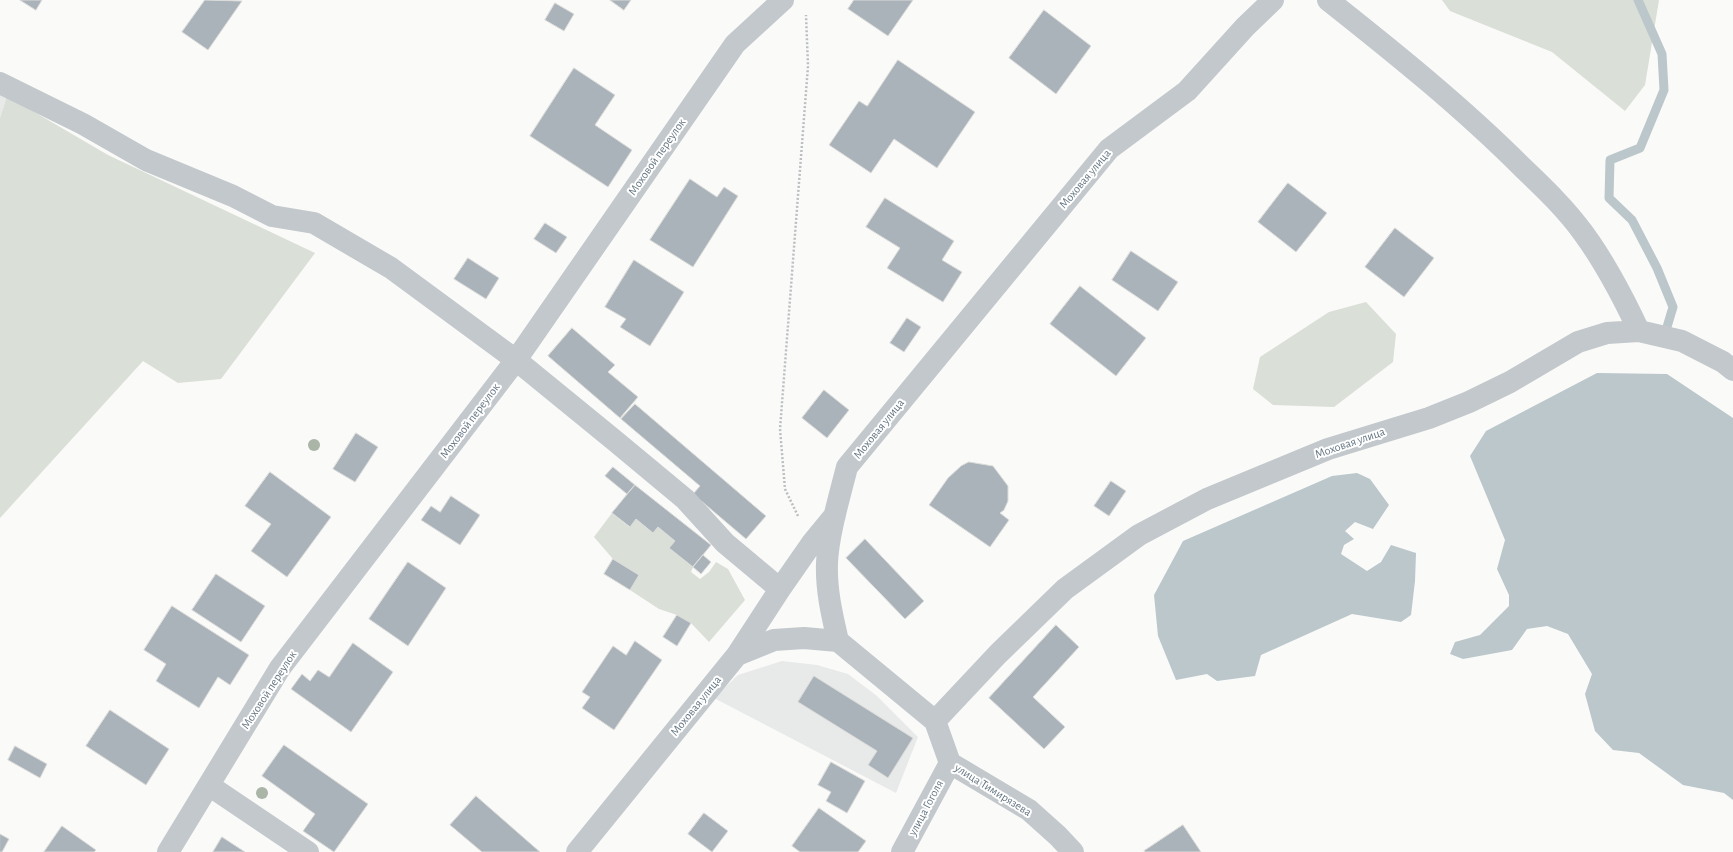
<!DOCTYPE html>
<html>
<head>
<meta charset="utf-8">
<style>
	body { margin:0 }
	canvas { display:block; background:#fafaf8 }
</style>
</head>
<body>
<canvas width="1733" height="852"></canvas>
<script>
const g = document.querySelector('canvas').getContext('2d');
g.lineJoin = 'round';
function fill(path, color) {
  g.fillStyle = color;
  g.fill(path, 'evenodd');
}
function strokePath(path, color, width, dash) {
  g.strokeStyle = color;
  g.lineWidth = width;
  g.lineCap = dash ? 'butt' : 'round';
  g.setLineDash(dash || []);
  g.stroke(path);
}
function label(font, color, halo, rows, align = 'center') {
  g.font = font + ' "Alegreya Sans",sans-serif';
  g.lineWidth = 4;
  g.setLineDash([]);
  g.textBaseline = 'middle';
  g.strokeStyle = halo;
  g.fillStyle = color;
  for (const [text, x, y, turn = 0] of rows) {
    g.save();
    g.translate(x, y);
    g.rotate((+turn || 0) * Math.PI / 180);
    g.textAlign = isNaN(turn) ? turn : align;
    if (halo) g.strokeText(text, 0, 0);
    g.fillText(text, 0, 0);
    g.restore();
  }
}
fill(new Path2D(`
	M0,92L7,96L0,118Z
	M782,661L817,665L848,674L877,696L918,737L896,793L714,698L738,675Z`), '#e8e9e9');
fill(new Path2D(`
	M1442,0H1659L1645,85L1625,111L1552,52L1450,11Z
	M7,96L108,155L315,253L221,379L178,383L143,361L0,518V118Z
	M1366,302L1396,334L1393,362L1334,407L1273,405L1253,389L1260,357L1329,312Z
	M612,513L629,527L636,519L653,533L658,527L675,541L669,548L693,567L691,572L700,579L709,572L716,562L728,569L745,600L709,642L691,623L677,615L659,609L630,590L639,575L613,559L594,537Z`), '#dadfd7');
fill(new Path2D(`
	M1597,373L1667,374L1733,418V800L1724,793L1683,785L1639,753L1613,750L1595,731L1585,694L1592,674L1568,634L1547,626L1527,629L1512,650L1463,659L1450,654L1455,642L1480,635L1509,606V595L1497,569L1505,540L1470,456L1486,431Z
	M1357,473L1370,479L1389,505L1373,529L1355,522L1345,531L1354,539L1344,545L1341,554L1367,571L1381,562L1391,545L1416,553L1415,581L1411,615L1401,622L1352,614L1261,655L1255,676L1217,681L1207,674L1176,680L1158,636L1154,595L1183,541L1332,476Z`), '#bbc7cb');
strokePath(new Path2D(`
	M1638,0L1662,54L1664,90L1640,148L1610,160L1609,198L1632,220L1657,268L1673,307L1667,327`), '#bbc7cb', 9);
const building = new Path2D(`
	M20,0H42L36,10Z
	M205,0L242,1L208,50L182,32Z
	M610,0H631L624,10Z
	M854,0H913L888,36L848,9Z
	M555,3L574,14L564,31L545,20Z
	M1044,10L1091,46L1056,94L1009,58Z
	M898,60L975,112L937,168L894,139L871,173L829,145L859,101L867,106Z
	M574,68L615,95L595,125L632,150L608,187L530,136Z
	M690,179L717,197L724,187L738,196L693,267L650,240Z
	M1288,183L1327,213L1296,252L1258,222Z
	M885,198L954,241L942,260L962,272L943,302L887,268L900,248L866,227Z
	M545,223L567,237L556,253L534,239Z
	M1395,228L1434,258L1404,297L1365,267Z
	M1131,251L1178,282L1158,311L1112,280Z
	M468,258L499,278L486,299L454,279Z
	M634,260L684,292L650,346L620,327L626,319L605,307Z
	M1080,286L1146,338L1116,376L1050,324Z
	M907,318L921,327L904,352L890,343Z
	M572,328L615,365L608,372L638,397L620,418L548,356Z
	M824,390L849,410L827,438L802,418Z
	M635,404L766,516L746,539L693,494L700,486L621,419Z
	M356,433L378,447L355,482L333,469Z
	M969,462L993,466L1008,486V501L1004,510L1000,513L1009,520L990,547L929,505L948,478L961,466Z
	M613,467L635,485L627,494L605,476Z
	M270,472L331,517L287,577L251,551L271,524L245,506Z
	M1111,481L1126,491L1109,516L1094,506Z
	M635,485L711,545L693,567L669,548L675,541L658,527L653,533L636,519L630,527L612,513Z
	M451,496L480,515L460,545L421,520L431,506L440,512Z
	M865,539L924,601L905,619L846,558Z
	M703,555L711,562L701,574L693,567Z
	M613,559L639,575L630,590L604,574Z
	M408,562L446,588L408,646L369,619Z
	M216,574L265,606L241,642L192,610Z
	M172,606L249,655L230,685L218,677L199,708L156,681L166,664L144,650Z
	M677,615L691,623L677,646L663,637Z
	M1056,625L1079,647L1033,697L1065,727L1044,749L989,698Z
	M635,641L662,660L614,730L582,708L590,697L582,692L613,646L626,655Z
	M353,643L393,672L351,732L291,689L302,674L310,681L318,670L329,677Z
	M814,676L913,738L888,778L868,765L877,751L798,702Z
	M110,710L169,749L146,785L86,746Z
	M284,745L368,804L334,852L303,831L315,814L262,776Z
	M15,746L47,764L40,778L8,760Z
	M831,762L865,781L847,813L826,801L831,792L818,785Z
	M476,796L540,852H482L450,825Z
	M819,808L866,841L858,852H800L792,846Z
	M704,813L728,831L712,852L688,834Z
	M1183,825L1201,852H1145L1144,851Z
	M62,826L96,850L94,852H44Z
	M0,834L9,839L2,852H0Z
	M222,837L245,852H213Z`);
fill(building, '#aab3b9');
strokePath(building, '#dcdcda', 1);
strokePath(new Path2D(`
	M798,516L785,489L780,429L808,66L806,15`), '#bbbfc2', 2.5, [2, 2]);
strokePath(new Path2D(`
	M1328,0C1395,53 1462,107 1522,167C1544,188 1566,209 1584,234C1606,264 1623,297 1639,331
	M0,83L83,124L146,160L233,196L272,216L314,223L391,268L516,360L614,440L685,499L725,543L780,589
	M838,641C832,615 826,590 827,563C828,535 840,495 847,467L1109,149L1187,91L1245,27L1273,0
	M838,641L935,721L950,763L1029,810L1058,836L1073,852
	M737,655L774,640L804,638L838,641
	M935,721L998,654L1065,589L1139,535L1207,499L1328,449L1429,418L1469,402L1510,382L1578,342L1607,333L1639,331L1682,341L1723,362L1733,370
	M210,786L308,852
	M168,852L280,668L516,360L735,44L783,0
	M577,852L737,655L780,589L812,543L835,515
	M902,852L950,763`), '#c3c8cc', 22);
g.fillStyle = '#aab4a7';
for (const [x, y] of [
	[314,445],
	[262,793]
]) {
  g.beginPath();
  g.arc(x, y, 6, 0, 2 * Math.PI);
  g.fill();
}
label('12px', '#657683', '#fff', [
	["Моховой переулок",657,157,-55],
	["Моховая улица",1085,179,-50],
	["Моховой переулок",470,421,-53],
	["Моховая улица",879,429,-51],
	["Моховая улица",1350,443,-19],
	["Моховой переулок",269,690,-57],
	["Моховая улица",696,706,-51],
	["улица Тимирязева",993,790,32],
	["улица Гоголя",926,808,-62]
]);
</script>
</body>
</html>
